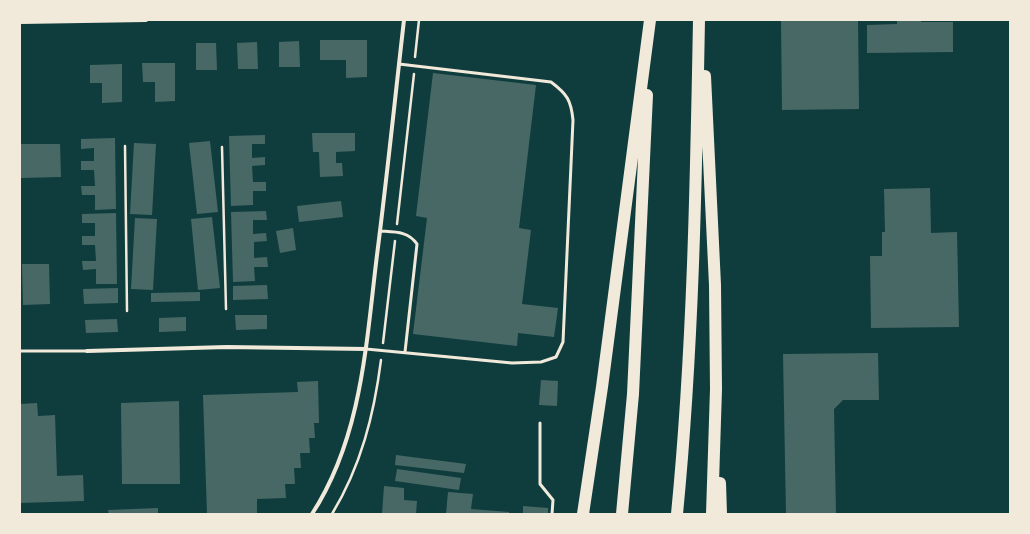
<!DOCTYPE html>
<html>
<head>
<meta charset="utf-8">
<style>
	body { margin:0 }
	#map { position:relative; width:1030px; height:534px; overflow:hidden; background:#0f3d3e; font-family:"IBM Plex Serif",serif }
	canvas { display:block }
	.frame { position:absolute; inset:0; border:21px solid #f1e9da; pointer-events:none }
</style>
</head>
<body>
<div id="map">
<canvas width="1030" height="534"></canvas>
<div class="frame"></div>
</div>
<script>
const g = document.querySelector('canvas').getContext('2d');
g.lineJoin = 'round';
function fill(path, color) {
  g.fillStyle = color;
  g.fill(path, 'evenodd');
}
function strokePath(path, color, width, dash) {
  g.strokeStyle = color;
  g.lineWidth = width;
  g.lineCap = dash ? 'butt' : 'round';
  g.setLineDash(dash || []);
  g.stroke(path);
}
fill(new Path2D(`
	M781,20H858L859,109L782,110Z
	M897,20H921V22H953V52L867,53V25L897,24Z
	M320,40H367V77L346,78V60H320Z
	M299,41L300,67H279V42Z
	M257,42L258,69H238L237,43Z
	M196,43H216L217,70H196Z
	M142,63H175V101L155,102V82H143Z
	M122,64V102L102,103V83H90V65Z
	M433,73L536,85L519,228L531,230L522,304L558,308L554,337L518,333L517,346L413,334L427,218L416,216Z
	M312,133H355V151L336,152V163H342L343,176L320,177L319,152H313Z
	M265,135V144H252V158L265,157V165L252,166L253,182H266V191H253V205L231,206L229,136Z
	M115,138L116,209L95,210V195H82L81,186H95L94,170H81V161H94V148L81,149V139Z
	M210,141L218,212L197,214L189,143Z
	M134,143L156,144L152,215L130,214Z
	M20,144H60L61,177L20,178Z
	M930,188L931,233L957,232L959,327L871,328L870,256H882V232H885L884,189Z
	M341,201L343,217L299,222L297,206Z
	M266,211L267,220H253V234L266,233L267,241L254,242V258L267,257L268,267H254L255,281L233,282L231,212Z
	M116,213L117,284H96V269L83,270L82,261H96L95,245H82V236H95V223H82V214Z
	M212,217L220,288L198,290L191,219Z
	M135,218L157,219L153,290L131,289Z
	M293,228L296,250L280,253L276,231Z
	M22,264H49L50,304L23,305Z
	M267,285L268,299L233,300V286Z
	M118,288V303L84,304L83,289Z
	M200,292V301L151,302V293Z
	M235,315H267V329L236,330Z
	M186,317V331L159,332V318Z
	M117,319L118,332L86,333L85,320Z
	M878,353L879,400H843L834,409L836,514H786L783,354Z
	M541,380L558,381L557,406L539,405Z
	M318,381L319,423H314L315,438H309L310,453H300L301,468H294L295,484H285L286,498L257,499V514H207L203,395L298,392L297,382Z
	M179,401L180,484H122L121,403Z
	M37,403L38,416L55,415L57,476L83,475L84,501L20,503V404Z
	M396,455L466,464L464,473L395,465Z
	M397,469L461,478L459,490L395,481Z
	M384,486L404,488V500L417,501L416,514H382Z
	M448,492L473,494L471,509L509,512V514H446Z
	M523,506L548,508V514H523Z
	M158,508V514H109L108,510Z`), '#486865');
strokePath(new Path2D(`
	M415,57L419,20
	M125,146L127,311
	M222,147L226,309
	M397,224L414,74
	M383,343L395,241
	M332,514C361,466 374,415 381,360`), '#f1e9da', 2.5);
strokePath(new Path2D(`
	M380,231C395,232 408,231 417,244L405,352
	M366,349L512,363L541,362L556,357L563,342L573,120C571,100 567,94 551,82L399,64
	M20,351H87
	M540,423V484L553,500L552,514`), '#f1e9da', 3);
strokePath(new Path2D(`
	M20,22L146,20
	M87,351L227,347L366,349
	M312,514C362,437 366,344 377,255C387,177 395,98 404,20`), '#f1e9da', 4);
strokePath(new Path2D(`
	M705,76L715,285L716,389L712,514
	M720,483L721,514
	M583,514L602,387L650,20
	M622,514L633,394L647,95
	M677,514C693,350 696,185 699,20`), '#f1e9da', 12);
</script>
</body>
</html>
